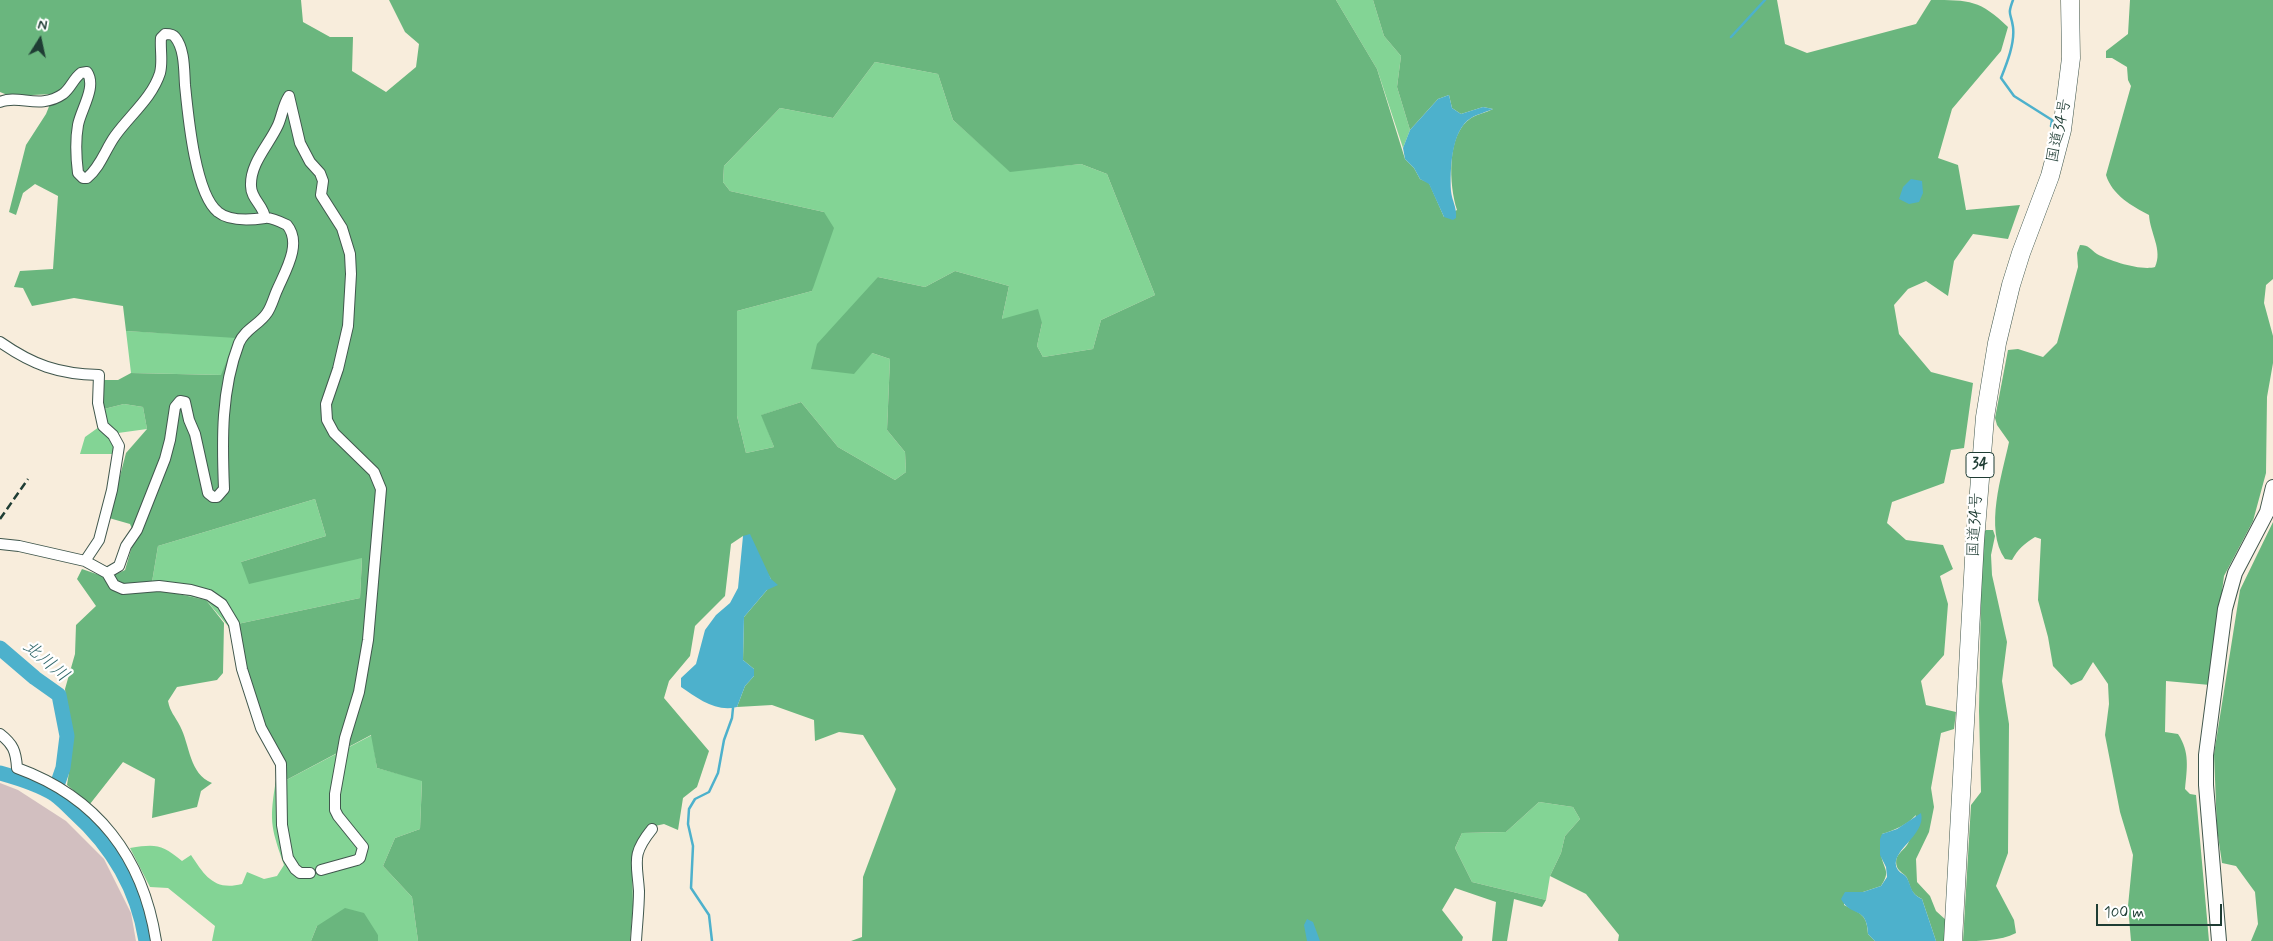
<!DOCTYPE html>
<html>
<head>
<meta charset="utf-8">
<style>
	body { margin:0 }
	#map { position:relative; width:2273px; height:941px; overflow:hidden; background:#f8eddc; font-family:Mynerve,sans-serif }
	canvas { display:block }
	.north { position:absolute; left:15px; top:15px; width:50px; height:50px; -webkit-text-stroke:4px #fff; paint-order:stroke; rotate:10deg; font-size:14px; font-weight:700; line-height:20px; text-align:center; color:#1f3d34 }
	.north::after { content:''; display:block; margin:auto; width:18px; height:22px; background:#1f3d34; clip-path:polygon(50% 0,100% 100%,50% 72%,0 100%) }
	.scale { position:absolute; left:2096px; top:904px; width:126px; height:22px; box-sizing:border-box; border:2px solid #1f3d34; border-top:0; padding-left:6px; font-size:15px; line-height:18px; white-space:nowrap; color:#1f3d34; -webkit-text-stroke:4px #fff; paint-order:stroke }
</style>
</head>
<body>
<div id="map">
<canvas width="2273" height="941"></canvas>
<div class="north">N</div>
<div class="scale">100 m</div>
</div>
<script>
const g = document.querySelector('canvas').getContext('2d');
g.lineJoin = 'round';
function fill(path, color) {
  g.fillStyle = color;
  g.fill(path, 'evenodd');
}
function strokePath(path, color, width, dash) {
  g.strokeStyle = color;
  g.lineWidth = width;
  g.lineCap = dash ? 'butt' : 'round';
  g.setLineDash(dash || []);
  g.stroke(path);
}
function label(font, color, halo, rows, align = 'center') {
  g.font = font + ' Mynerve,"Klee One",sans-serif';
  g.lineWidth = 4.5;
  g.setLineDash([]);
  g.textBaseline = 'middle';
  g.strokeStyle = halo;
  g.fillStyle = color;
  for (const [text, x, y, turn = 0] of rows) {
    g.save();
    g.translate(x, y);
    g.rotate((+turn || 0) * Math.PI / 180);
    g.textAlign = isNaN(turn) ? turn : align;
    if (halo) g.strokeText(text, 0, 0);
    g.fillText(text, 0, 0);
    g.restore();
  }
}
fill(new Path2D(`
	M0,783L18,790L66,821L104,859L131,913L136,941H0Z`), '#d2bfc0');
fill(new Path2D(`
	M1336,0H1373L1384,36L1401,56L1397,87L1410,130L1403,148L1377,69Z
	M875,62L938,74L953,120L1010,171L1081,164L1107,174L1155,295L1101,320L1093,349L1043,357L1037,346L1042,323L1002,319L1009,286L955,271L925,287L878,277L872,353L890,359L887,430L905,452L906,472L895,480L838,447L801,402L762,415L774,447L746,453L737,416V311L812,291L824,212L730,191L723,182L724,166L780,108L833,118Z
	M126,331L236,337L222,375L131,373Z
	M124,404L143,407L147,429L118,433L115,454H80L85,437L106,422L104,409Z
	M315,499L326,536L241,562L362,558L360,598L228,626L206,600L151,588L158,546Z
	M372,735L377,768L422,780L420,829L395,838L383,866L412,897L418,941H378V935L317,926L311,941H212L215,926L168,888L150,887L130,848C156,844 161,844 182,861L191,855C205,876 214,891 242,884L247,872L264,879L277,876L284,865C272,830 269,823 275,786Z
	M1539,802L1573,807L1580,819L1565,836L1561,853L1550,876L1546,900L1472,882L1455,848L1462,833L1506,832Z`), '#83d495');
fill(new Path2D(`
	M0,0H301L303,22L330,37H353L352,71L386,92L416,67L419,44L405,32L389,0H1336L1377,69L1405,159L1414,168L1420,179L1429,183L1444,217L1457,210C1449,186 1446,134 1471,118C1477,114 1486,113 1493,109L1483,107L1461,114L1452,108L1449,95L1438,99L1410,130L1397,87L1401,56L1384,36L1373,0H1777L1785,44L1807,53L1916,24L1931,0C1970,0 1980,0 2008,27L2001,51L1952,109L1938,158L1958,165L1966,210L2020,205L2008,239L1973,234L1954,261L1948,296L1926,281L1908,289L1894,305L1899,334L1931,372L1973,383L1964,448L1951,450L1944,483L1892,502L1887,523L1906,540L1943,545L1953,569L1940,576L1948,604L1944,655L1921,681L1926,705L1956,712L1954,729L1941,733L1931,788L1934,807L1929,832L1916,859L1917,882L1930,896L1936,911L1947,921L1946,941H1936L1922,899C1911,894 1911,888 1907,878C1905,874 1899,872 1897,867C1893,853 1905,852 1909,841C1913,833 1914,823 1916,815C1907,825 1895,830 1882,834C1882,841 1879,849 1881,855C1884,870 1891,871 1881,886L1863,892L1845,893L1844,905C1861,914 1867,914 1868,934L1875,941H1618L1619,935L1586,894L1550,876L1561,853L1565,836L1580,819L1573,807L1539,802L1506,832L1462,833L1455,848L1472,882L1546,900L1542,907L1514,899L1507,941H1492L1496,902L1455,888L1442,910L1463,937L1462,941H851L862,937L863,877L896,789L863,735L839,732L815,741L814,720L772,705L737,707L745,686L754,676V669L743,660L744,617L767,590L771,579L743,536L731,544L725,596L695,626L690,656L669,681L664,698L709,751L697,787L683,798L678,830L664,824L646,828L632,856L633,906L630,941H418L412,897L383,866L395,838L420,829L422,781L377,768L371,735L275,786L279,760L228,626L360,598L362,558L249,584L241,562L326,536L315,499L158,546L151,588L206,600L224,623L223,673L217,680L177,687L168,701C170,712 175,716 180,726C190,745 189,774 212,783L201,791L197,807L152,818L155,779L123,762L90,804L67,785L71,759L65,689L75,654L76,625L96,606L77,579L82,569L108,578L125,570L135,536L130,524L109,518L126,453L147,429L143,407L124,404L104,409L103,380H118L131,373L221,375L236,338L126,331L123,306L74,298L32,306L23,288L14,287L20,271L53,269L58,196L35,184L23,193L16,215L9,212L26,145L46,114L54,94L10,96L0,92ZM875,62L938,74L953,120L1010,172L1081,164L1107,174L1155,295L1101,320L1093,349L1043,357L1037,346L1042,323L1038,309L1002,319L1009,286L955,271L925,287L878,277L817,344L811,369L854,374L872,353L890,359L887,430L905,452L906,472L895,480L838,447L801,402L761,415L774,447L746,453L737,416V311L812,291L834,228L824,212L730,191L723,182L724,166L780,108L833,118Z
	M2130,0H2273V279L2266,285L2264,303L2273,336V363L2267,397L2266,473L2253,521L2224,576L2210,685L2166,681L2165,732L2178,734C2190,752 2187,768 2185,789L2190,794L2196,795L2209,941H2131L2128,906L2133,855L2120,812L2105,735L2109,704L2108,684L2093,662L2082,680L2071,685L2053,666L2048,637L2038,600L2041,539L2035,537C2024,544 2018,549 2012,560L2005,559C1984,529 2002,475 2009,442L1997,425L1995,418L2008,350L2018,349L2043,357L2057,343L2078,267L2077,253L2080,245C2089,245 2090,249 2097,254C2110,261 2141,271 2155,267C2163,250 2150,233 2149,215C2132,206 2112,195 2106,175L2131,86L2128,80L2127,67L2112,58H2106V51L2128,34Z
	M2273,522V941H2251L2258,924L2255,892L2236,866L2222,863L2217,829L2214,754L2240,590Z
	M1986,530H1993L1995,536L1991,555L1992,575L2007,642L2002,681L2009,724L2008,853L1996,886L2014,920L2016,933C2000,941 1980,941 1963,941L1971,805L1981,792L1979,711L1982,534Z
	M345,908L364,913L378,935V941H311L317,926Z`), '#6ab67e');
fill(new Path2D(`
	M1449,95L1452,108L1461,114L1483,107L1493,109C1487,112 1477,114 1471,118C1451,130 1450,170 1451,191C1452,201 1457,207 1456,218L1453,220L1444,217L1429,184L1420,179L1414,168L1405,159L1403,148L1410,130L1438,99Z
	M1911,179L1922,181L1923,193L1919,202L1909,204L1899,199L1903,187Z
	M750,534L771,579L778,585L767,590L744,617L743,660L754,669V676L745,686L737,707C717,713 697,698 681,687V678L696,664L705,630L716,615L730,603L738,588L743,536Z
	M1921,813C1927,836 1886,852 1898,870C1901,874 1905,874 1907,878C1912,888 1911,894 1922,899L1936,941H1875L1868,934C1867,905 1851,918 1841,899L1845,892H1863L1881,886L1887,877L1886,867L1880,855V839L1882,834L1897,829Z
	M1307,919L1313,922L1320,941H1307L1304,925Z`), '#4db1cc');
strokePath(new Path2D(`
	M2013,0C2007,16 2011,12 2013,27C2015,43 2007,63 2001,78L2014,96L2052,120L2051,126
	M1731,37L1765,0
	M712,941L709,915L691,888L693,846L688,824L689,809L695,799L709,792L718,773L724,740L732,718L733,708`), '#4db1cc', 2.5);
strokePath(new Path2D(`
	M0,648L35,678L59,695L67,736L63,768L54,794
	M0,773C18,778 38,784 54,794C61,799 68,806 74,812C113,847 138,890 146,941`), '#4db1cc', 15);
const street = new Path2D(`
	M0,102C19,94 40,110 63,94C71,88 73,79 81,73L87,72C97,87 81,109 78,125C75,142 76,157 78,173L83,178H87C101,166 105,150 115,136C130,115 152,98 160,73C163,61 160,50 161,38L165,34C168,34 173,34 175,37C185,49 184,71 185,85C188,115 195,194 218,212C230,222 251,220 265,218C271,217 281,222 287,225C302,243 286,270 278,288C274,296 272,306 267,313C259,325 245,329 239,343C221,390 222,440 224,489L217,497H213L208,493L195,434L189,420L185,402L180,401L175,407L170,440L165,459L137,530L126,546L119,566L107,573
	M265,218C264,206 251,199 251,186C250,163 269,145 278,125C282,116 283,105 289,96L300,143L310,162L320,173L323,181L321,195L342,228L350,254L351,274L348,326L338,369L326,404L327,420L334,433L374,472L381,489L368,640L359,692L345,738L335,794V810L338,816L363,847L360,858L357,860L321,870
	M0,342C33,365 58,374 99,375L98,403L103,426L113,435L119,446L112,490L99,540L85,561
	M0,544L19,546L85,561L107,573L114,585L123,589L159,586L191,590L209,595L222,604L234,624L242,669L261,728L281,764L282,825L288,858L295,869L300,873H310
	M0,734C13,744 16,751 17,768C97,797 143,857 156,941
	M636,941C637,924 639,907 639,891C637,861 631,855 652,829`);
const secondary = new Path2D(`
	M2219,941L2206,785V755L2225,609L2235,573L2267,512L2273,487`);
const highway = new Path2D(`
	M1953,941L1975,541L1985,417L1997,343L2011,285L2021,253L2050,176L2062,130L2071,58L2070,0`);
strokePath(street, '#40574d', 12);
strokePath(secondary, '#40574d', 16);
strokePath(highway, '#40574d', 19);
strokePath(street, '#fff', 10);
strokePath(secondary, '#fff', 14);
strokePath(highway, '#fff', 18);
strokePath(new Path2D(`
	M0,519L28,479`), '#1f3d34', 2.5, [8, 4]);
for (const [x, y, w] of [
	[1980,465,28]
]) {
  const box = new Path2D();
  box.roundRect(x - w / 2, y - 12.5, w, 25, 4);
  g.fillStyle = '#fff';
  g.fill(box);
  strokePath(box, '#1f3d34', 1);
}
label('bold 15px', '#1f3d34', null, [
	["34",1980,465]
]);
label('16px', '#1f3d34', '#fff', [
	["国道34号",2060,131,-78],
	["国道34号",1976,525,-87]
]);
label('italic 18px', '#2f6669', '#fff', [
	["北川川",45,662,40]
]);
</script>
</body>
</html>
